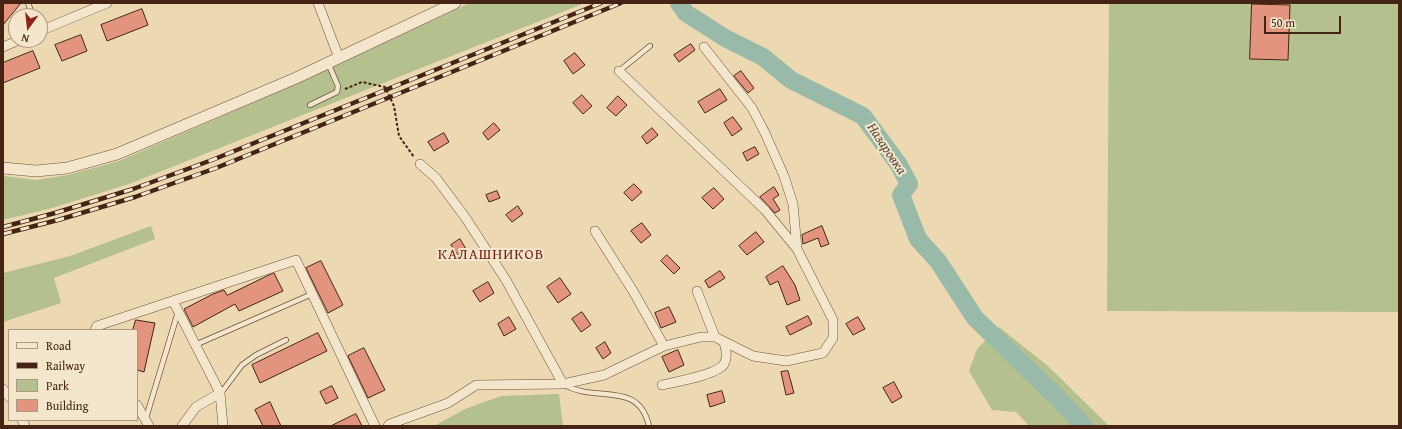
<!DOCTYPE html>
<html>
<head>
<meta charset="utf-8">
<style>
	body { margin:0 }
	#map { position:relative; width:1402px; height:429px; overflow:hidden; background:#ecd9b1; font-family:"Gentium Book Plus",serif }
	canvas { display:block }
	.frame { position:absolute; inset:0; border:4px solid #452415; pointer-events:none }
	.legend { position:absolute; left:8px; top:329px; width:130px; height:92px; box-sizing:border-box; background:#f3e6cc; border:1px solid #ad9883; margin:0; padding:5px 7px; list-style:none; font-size:12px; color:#452415 }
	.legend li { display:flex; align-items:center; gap:8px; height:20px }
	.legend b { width:20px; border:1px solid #ad9883 }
	.north { position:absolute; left:8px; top:8px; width:40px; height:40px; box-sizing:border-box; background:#f3e6cc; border:1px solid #ad9883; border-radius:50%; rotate:195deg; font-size:11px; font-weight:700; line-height:16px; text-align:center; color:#452415 }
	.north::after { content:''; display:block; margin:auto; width:14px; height:18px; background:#8f2418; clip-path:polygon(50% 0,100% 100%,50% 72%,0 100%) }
	.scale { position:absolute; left:1264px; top:16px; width:77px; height:18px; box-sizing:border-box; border:2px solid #452415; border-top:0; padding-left:5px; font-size:12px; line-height:14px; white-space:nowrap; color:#452415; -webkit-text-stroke:3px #f3e6cc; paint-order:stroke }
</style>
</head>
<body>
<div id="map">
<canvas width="1402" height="429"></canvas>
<div class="frame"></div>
<ul class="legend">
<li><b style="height:5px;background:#f3e6cc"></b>Road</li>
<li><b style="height:5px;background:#452415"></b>Railway</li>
<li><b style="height:11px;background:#b4c08e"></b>Park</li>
<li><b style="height:11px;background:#e3947f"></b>Building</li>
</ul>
<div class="north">N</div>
<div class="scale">50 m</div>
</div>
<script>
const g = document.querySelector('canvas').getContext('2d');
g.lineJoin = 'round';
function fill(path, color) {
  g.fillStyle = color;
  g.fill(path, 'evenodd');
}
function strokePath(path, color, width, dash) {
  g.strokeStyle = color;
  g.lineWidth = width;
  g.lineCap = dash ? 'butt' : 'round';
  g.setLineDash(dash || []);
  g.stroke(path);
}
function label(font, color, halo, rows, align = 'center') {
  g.font = font + ' "Gentium Book Plus",serif';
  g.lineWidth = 4;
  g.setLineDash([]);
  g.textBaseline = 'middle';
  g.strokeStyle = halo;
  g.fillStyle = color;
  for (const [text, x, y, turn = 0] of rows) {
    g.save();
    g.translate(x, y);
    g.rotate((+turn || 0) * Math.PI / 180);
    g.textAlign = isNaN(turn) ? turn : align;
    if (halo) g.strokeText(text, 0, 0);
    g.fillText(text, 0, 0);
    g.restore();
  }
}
fill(new Path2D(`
	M470,3H585L129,184L52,208L3,220V176L36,180L68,175L119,161L298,83Z
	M1109,3H1399V312L1107,311Z
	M151,226L155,239L54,278L61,303L3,322V273L70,256Z
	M999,327L1049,367L1109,426H1029L1016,412L992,410L969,371L977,349Z
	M559,394L563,426H434L465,409L501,396Z`), '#b4c08e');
strokePath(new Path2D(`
	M679,3L686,13L725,38L763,57L791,80L863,116L899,165L909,184L901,195L918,239L938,261L975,318L1059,399L1084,426`), '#99baa9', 18);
const building = new Path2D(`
	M3,3H21L3,25Z
	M1252,4L1290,5L1288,60L1250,59Z
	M142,9L148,25L107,41L101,25Z
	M81,35L87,51L62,61L55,45Z
	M691,44L695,50L679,62L674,55Z
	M33,51L40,68L3,83V63Z
	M575,53L585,65L573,74L564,61Z
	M741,71L754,88L748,93L734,76Z
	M720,89L727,100L705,113L698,102Z
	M582,95L592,106L583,114L573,103Z
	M618,96L627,105L616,116L607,108Z
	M733,117L742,129L732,136L724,123Z
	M494,123L500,130L488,140L483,133Z
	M652,128L658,135L647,144L642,137Z
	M444,133L449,142L434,151L428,142Z
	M755,147L759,154L747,161L743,153Z
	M634,184L642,192L632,201L624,193Z
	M774,187L779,195L773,199L780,210L775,213L760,197Z
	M714,188L724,199L713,209L702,198Z
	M497,191L500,198L489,202L486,195Z
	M518,206L523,214L512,222L506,215Z
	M642,223L651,235L641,243L631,231Z
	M822,226L829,244L821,247L818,238L803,244L802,235Z
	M756,232L764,242L747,255L739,246Z
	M460,239L466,249L458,255L451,245Z
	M667,255L680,268L674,274L661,261Z
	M321,261L343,305L328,313L306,268Z
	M783,266L795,285L800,300L787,305L778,281L770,285L766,277Z
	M720,271L725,278L709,288L705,281Z
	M274,273L283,291L239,311L235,304L193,327L184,309L213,294L224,290L227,295Z
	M560,278L571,294L558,303L547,287Z
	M488,282L494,293L480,302L473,291Z
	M669,307L676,322L661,328L655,313Z
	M582,312L591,325L581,332L572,319Z
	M808,316L812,324L790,335L786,327Z
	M509,317L516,329L504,336L498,324Z
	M858,317L865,329L853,335L846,324Z
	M136,320L155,323L144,372L137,370V330H133Z
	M318,333L327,351L260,383L252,365Z
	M605,342L611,353L603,359L596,348Z
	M364,348L385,390L368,398L348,356Z
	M678,350L684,365L669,372L662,357Z
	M788,371L794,393L786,395L781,372Z
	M894,382L902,397L892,403L883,388Z
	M332,386L338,398L326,404L320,392Z
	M722,391L725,402L710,407L707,395Z
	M270,402L281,426H263L255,410Z
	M356,414L362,426H331Z`);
fill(building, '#e3947f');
strokePath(building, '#452415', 1);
const service = new Path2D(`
	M28,3L33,16
	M619,71L650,46
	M310,105L337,92L338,86L328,63
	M195,345L312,294
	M563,384C596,404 638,379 649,426
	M221,393L242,365L256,355L286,340
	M146,418L178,312`);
const minor = new Path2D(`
	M318,3L339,58
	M40,31L107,3
	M3,47L19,40
	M704,47L752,108L765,133L784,176L793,204L797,249
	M420,164L436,178L465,217L506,280L563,384
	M595,231L633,291L664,346
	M697,291L715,337
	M173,301L220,393L223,426
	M95,330L97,326L296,260L375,426
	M662,385C675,382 717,375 724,364C728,357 726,350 724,342
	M3,389L9,397
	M137,405L149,426
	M22,420L25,426
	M182,426L196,407L220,393
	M388,426L390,424L448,403L476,385L563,384L604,375L664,346L701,337H715L753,356L786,361L823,353L833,338V320L797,249L765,210L619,71`);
const tertiary = new Path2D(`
	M3,168L36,171L67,168L117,154L296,78L455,3`);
strokePath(service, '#6f513c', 6);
strokePath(minor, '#6f513c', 10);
strokePath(tertiary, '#6f513c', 12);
strokePath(new Path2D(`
	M345,89L362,82L385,87L394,106L399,136L414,157`), '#452415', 2, [3, 2]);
strokePath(service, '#f3e6cc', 4.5);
strokePath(minor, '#f3e6cc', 9);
strokePath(tertiary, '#f3e6cc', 11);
const rail = new Path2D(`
	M3,227L55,213L133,189L212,160L601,3
	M3,234L58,220L135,197L216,168L621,3`);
strokePath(rail, '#452415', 4.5);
strokePath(rail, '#f3e6cc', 3, [9]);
label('italic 14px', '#5a4a3a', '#f3e6cc', [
	["Назаровка",886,149,56]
]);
g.letterSpacing = '1px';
label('15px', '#7a1f14', '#f3e6cc', [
	["КАЛАШНИКОВ",491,255]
]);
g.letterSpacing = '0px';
</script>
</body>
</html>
